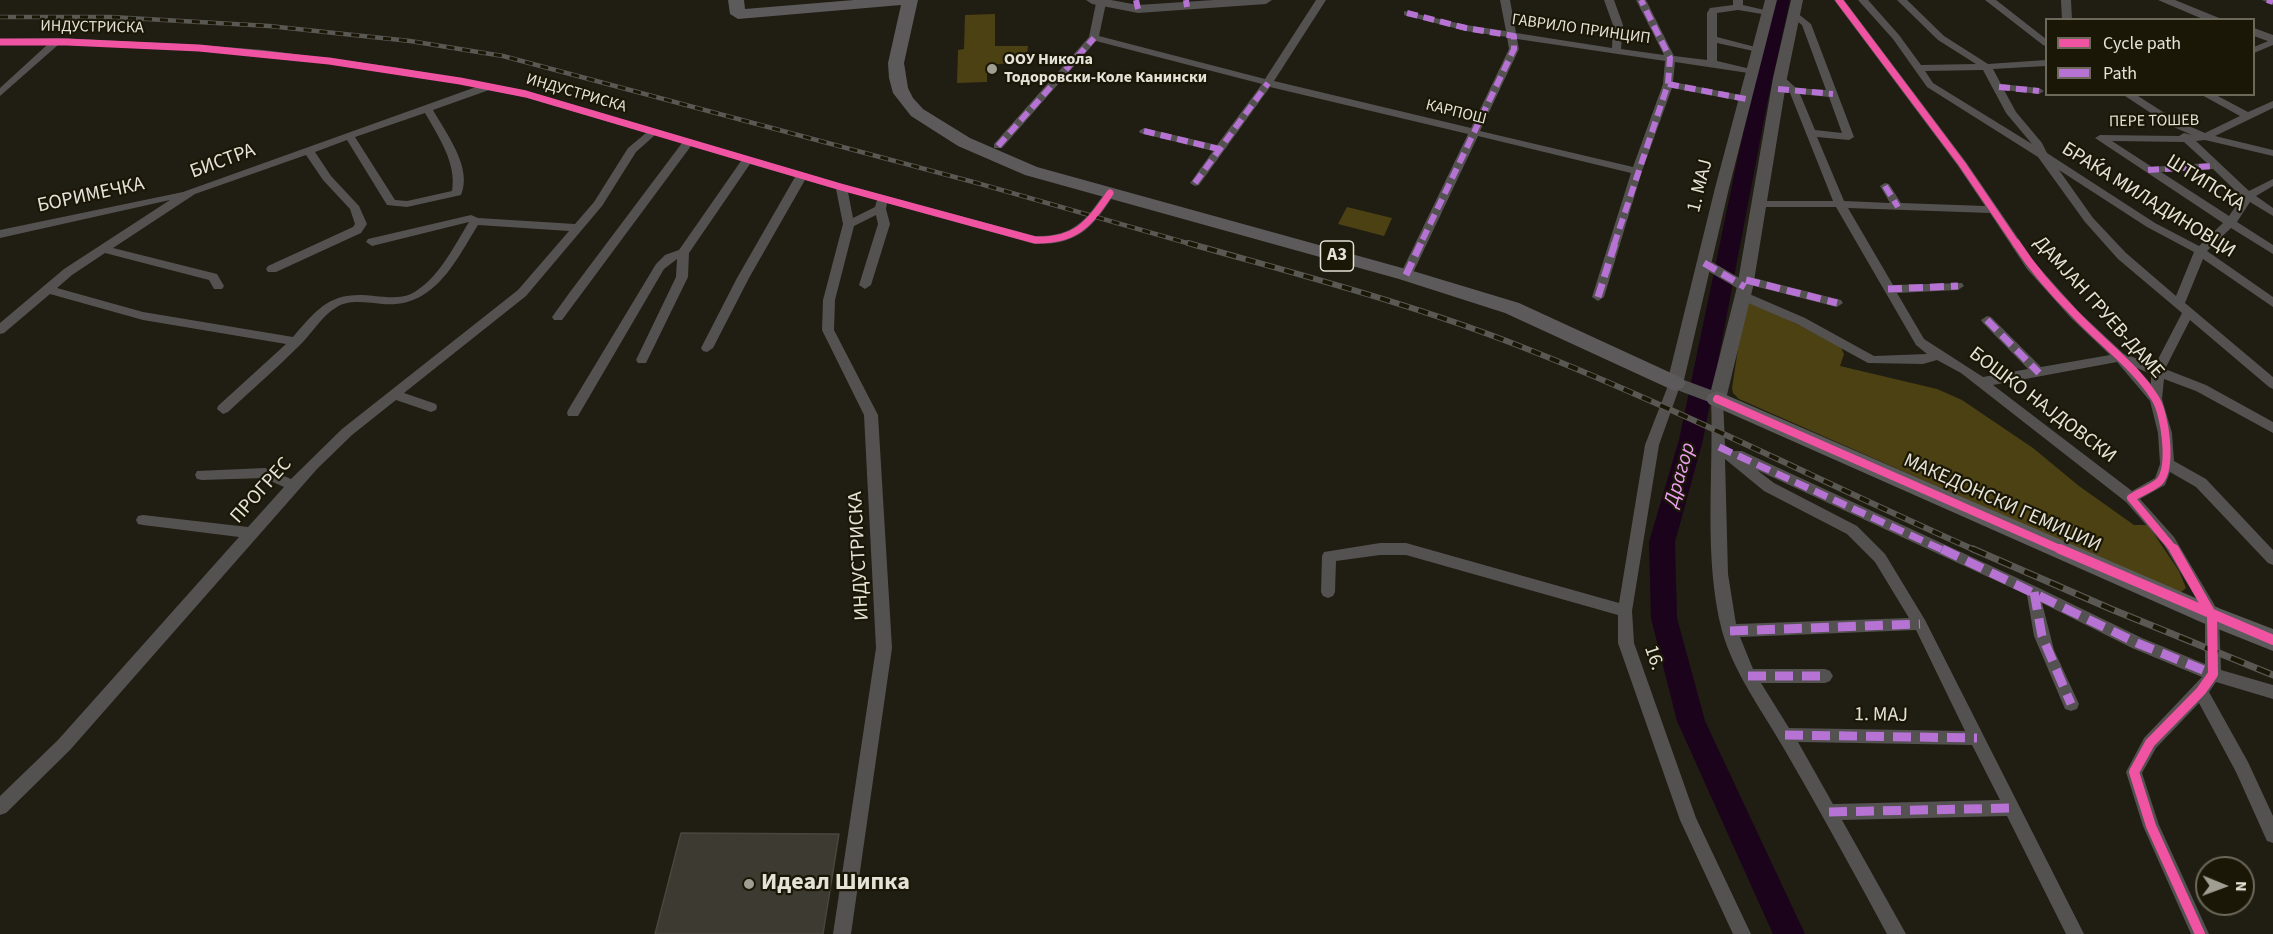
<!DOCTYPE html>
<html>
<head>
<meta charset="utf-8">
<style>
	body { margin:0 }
	#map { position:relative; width:2273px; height:934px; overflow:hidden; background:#201d13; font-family:"Source Sans 3",sans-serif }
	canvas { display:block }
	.legend { position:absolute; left:2045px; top:18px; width:210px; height:78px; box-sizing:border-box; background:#1b1706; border:2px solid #6c685a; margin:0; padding:8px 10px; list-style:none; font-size:18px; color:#e5e2d7 }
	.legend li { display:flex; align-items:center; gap:12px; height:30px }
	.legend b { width:30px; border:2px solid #6c685a }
	.north { position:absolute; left:2195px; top:856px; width:60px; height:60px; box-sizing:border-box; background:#1b1706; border:2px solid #6c685a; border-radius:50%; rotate:91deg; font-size:16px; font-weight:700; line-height:24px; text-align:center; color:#e5e2d7 }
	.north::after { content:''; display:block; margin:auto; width:21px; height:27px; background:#a09d92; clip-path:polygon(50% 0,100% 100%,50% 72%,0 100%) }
</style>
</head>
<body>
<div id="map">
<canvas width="2273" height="934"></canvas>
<ul class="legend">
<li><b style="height:8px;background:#f153a3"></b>Cycle path</li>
<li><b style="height:8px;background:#b673d3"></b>Path</li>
</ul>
<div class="north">N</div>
</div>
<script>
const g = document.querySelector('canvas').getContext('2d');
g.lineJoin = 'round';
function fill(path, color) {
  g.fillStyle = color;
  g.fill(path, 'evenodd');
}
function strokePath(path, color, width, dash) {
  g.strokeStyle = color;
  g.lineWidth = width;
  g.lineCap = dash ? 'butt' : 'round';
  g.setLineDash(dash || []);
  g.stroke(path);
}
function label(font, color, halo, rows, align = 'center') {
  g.font = font + ' "Source Sans 3",sans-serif';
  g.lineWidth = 4.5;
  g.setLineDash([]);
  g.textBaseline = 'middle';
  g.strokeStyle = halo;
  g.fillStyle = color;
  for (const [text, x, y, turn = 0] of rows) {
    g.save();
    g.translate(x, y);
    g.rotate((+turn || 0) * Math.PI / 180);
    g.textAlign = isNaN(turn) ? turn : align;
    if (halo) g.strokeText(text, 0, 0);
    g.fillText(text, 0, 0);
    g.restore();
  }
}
fill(new Path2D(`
	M995,14V46H1028L1026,62L987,65V82L957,83L958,50L964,49L965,15Z
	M1347,207L1392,218L1384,236L1338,224Z
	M1750,303L1761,306L1840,346L1844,354L1840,366L1937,389L1962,400L2033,448L2079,486L2134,525H2148L2179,571L2186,588L2181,592L2168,588L1739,399L1733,393L1732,388L1745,304Z`), '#4c4113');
fill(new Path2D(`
	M1774,0H1790L1767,104L1703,440L1675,542L1677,618L1705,721L1805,934H1773L1677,721L1651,618L1649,542L1679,440L1749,104Z`), '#1b031c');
const building = new Path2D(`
	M681,833L839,834L823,934H655Z`);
fill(building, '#3d3a31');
strokePath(building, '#48463d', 1.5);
strokePath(new Path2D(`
	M1704,263L1745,287`), '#545151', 10);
fill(new Path2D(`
	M1101,0L1106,3L1099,36L1265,79L1316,0H1326L1274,81L1471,128L1509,49L1507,37L1466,31L1404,15V11L1466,25L1506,31L1500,0H1510L1516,33L1612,48L1613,25L1604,0H1614L1623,25L1621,49L1664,55L1636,0H1646L1674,56L1707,60V13L1710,8L1733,5V0H1743V5L1773,12L1768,15L1738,10L1717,13V37L1763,49L1758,52L1717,43V61L1755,70V74L1675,62L1673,82L1746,96L1751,99L1746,102L1672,88L1642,171L1604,297L1598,301L1592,297L1631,173L1478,136L1412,275L1406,279L1400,275L1468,134L1270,87L1199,185L1195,186L1190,183L1213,151L1140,133L1139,131L1144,128L1217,145L1262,84L1096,41L1002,148H994V144L1089,37L1096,3ZM1517,39L1665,61L1663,84L1633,167L1480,131L1519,49Z
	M1834,0H1844L1966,162L2035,263L2079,312L2124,354L2155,365L2182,313L2118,259L2085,222L2038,157L1927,87L1893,39L1858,0H1868L1899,35L1921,65L1976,64L1938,40L1897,0H1907L1944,36L1988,64L2046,60V66L1993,69L2001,84L2039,88L2044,91L2039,94L2004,90L2016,112L2042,143L2047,153L2155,223L2199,246L2223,223L2095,138L2100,135L2179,136L2184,133L2192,135L2169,125L2122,94H2135L2177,121L2205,133L2240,116L2200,94H2214L2248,112L2273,101V108L2215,136L2273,150V156L2205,140L2196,141L2249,191L2273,179V186L2256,196L2273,208V216L2250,202L2237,222L2273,245V254L2231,228L2207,251L2273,297V307L2203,259L2185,303L2273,377V389L2269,387L2190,320L2165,369L2206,385L2273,422V433L2196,391L2164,379L2162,399L2172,433L2174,461L2206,479L2273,550V565L2268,563L2196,487L2170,472L2165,485L2140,499L2174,537L2214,604L2219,616L2221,670L2273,685V699L2216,682L2209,692L2248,762L2273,816V843L2267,841L2236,772L2199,703L2156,748L2142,773L2159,825L2209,934H2191L2143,826L2126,772L2144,738L2202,677L2132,648L2042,603L2054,650L2079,704L2077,709L2071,711L2065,709L2034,636L2027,595L1757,470L1774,483L1857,526L1885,554L1925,620L2084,934H2066L2007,816L1842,820L1906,934H1887C1853,871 1819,809 1783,747C1761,709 1734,673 1722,631C1703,556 1714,476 1711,399L1717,394L1723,399L1725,445L1733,451H1742L2039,588L2142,638L2205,664V616L2201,606L2164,545L2126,502L1961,373L1937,360L1923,364L1868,363L1797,324L1739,299L1737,296L1743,292L1747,293L1805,318L1874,356L1927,354L1916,345L1836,207H1759L1753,204L1759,201H1833L1790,93L1783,92L1782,90L1785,88L1775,78L1783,76L1796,88L1826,90L1802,25L1790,16V12H1796L1811,24L1854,137L1849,140L1817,137L1844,201L1890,203L1880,186L1885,183L1889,184L1901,203L1985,206L1958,166ZM1983,70L2006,113L2032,144L1933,83L1925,71ZM1800,94L1829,97L1842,133L1815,130ZM2112,141L2184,142L2207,163L2152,167ZM2213,169L2242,197L2229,216L2161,172ZM2059,170L2147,227L2194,252L2176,296L2126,253L2093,218ZM1848,208L1990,213L2027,269L2071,318L2110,355L2041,367L1991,317L1987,316L1981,320L1983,323L2028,369L1983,377L1924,339L1897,293L1958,290L1964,286L1962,283L1893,285ZM2117,362L2150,401L2158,433L2160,464L2155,478L2132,491L1993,385ZM2137,368L2151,374V384ZM1725,459L1764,491L1847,534L1875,562L1909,618L1736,624L1728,574ZM1916,630L1965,731L1789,728L1761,683H1825L1830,681L1833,676L1830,671L1825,669H1753L1740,637ZM1798,742L1972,745L2000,800L1833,804Z
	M1985,0H1996L2046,39V46L2043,45Z
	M2061,0H2071L2072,20H2062Z
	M2262,0H2273V5Z
	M57,38L199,45L264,50L394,67L526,91L845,185L1035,236C1074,237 1086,220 1106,191H1114L1115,193C1093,227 1079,245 1035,244L887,203L886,209L890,224L871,285L865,289L859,285L878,224L876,215L854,226L835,300L834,330L878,415L892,648L851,934H833L876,648L864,415L822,330L823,300L843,224L836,189L805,180L749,278L713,348L707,352L703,351L701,348L737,278L795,177L750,164L689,253L688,277L646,363H638L636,360L676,277L677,259L664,269L578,416H568L567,413L568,410L656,264L665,255L679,250L741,161L691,146L562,320H554L552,317L570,292L682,143L655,135L636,152L602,206L526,296L404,393L436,404L437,407L436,410L431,412L396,400L352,435L317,469L70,750L6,813L0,815V796L58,740L239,537L143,525L138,524L136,520L138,516L143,515L248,527L284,487L264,478L202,480L197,479L195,475L197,471L265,468L291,479L342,429L518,290L569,231L478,225C455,262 434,309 382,304C368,303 350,299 337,307C321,316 312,334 299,346C276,369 251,390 228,412L223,414L217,409L218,406L286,344L143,320L50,294L4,333L0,334V323L64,269L170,200L0,238V230L183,192L476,87C339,61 198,45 58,45L0,96V88L47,45H0V39ZM489,90L524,97L646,133L628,148L594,202L575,224L478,218L471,215L368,239L366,242L372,246L469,222C454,246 438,280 411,294C400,299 386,297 374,296C331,291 319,307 293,337L143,312L57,288L72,275L105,253L209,280L214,289H222L224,286L217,274L113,248L195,194L306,155L323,180L350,209L355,224L353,227L268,266L266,269L268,272H276L361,233L367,224L359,206L331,176L315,152L347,140L387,205L407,207L461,195C473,168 446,133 433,110ZM425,113C438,136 457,163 452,191L407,201L395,200L355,137ZM848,192L877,200L875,207L853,218Z
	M2273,39V45L2254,53V47Z
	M1746,276L1841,300L1843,303L1837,307L1742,283L1740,280Z
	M1675,378L1681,383L1659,445L1632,611L1634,643L1696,818L1751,934H1733L1680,820L1618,643V615L1406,555H1380L1336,561L1335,592L1333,596L1328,598L1323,596L1321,592L1322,556L1324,552L1380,543H1406L1619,603L1645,445L1669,383Z`), '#545151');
fill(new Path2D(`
	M1086,0H1111L1138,5L1214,0H1272L1266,4L1138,13L1092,4Z
	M1765,0H1777L1729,188L1684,380L1711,390L1737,287L1773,78L1791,0H1803L1787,78L1753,287L1726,399L1723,403L1717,405L1669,387L1667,383L1715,188Z
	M2158,0H2175L2224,20H2205Z
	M2254,28L2273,35V43L2254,36Z`), '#545151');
fill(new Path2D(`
	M728,0H744L745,9L854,0H918L904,63L908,88L913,98L923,109L970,138L1037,167L1413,271L1519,303L1682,378L1686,383L1682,388L1675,391L1668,388L1505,313L1399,279L1025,175L958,146L911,116L893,93L889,78L888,63L901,5L738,19L730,14Z
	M1717,391L2221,609L2273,629V651L2203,623L1709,404L1706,399L1709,394Z`), '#5d5a5c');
const railFar2 = new Path2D(`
	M0,17H111L269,26L410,41L503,56L977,183L1194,245`);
const railFar1 = new Path2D(`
	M1188,243C1300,275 1413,304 1522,347C1676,407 1825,484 1977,551`);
const rail = new Path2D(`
	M1973,549L2111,609L2273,675`);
strokePath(railFar2, '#5a5853', 4.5);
strokePath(railFar1, '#5a5853', 6);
strokePath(rail, '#5a5853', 7);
strokePath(railFar2, '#1b1706', 3, [8]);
strokePath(railFar1, '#1b1706', 4, [10]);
strokePath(rail, '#1b1706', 4.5, [14]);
strokePath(new Path2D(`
	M1136,0L1138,9
	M1186,0L1187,7
	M2267,0L2273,2
	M1407,13L1466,28L1514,36V49L1420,245
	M1668,84L1746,99
	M1999,87L2039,91
	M1778,89L1833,94
	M1144,131L1219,149
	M998,146L1094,38
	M2148,170L2216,166
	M1195,183L1268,83
	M1885,186L1898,207
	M1614,245L1668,84L1670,58L1641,0`), '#b673d3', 6, [11, 6]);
strokePath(new Path2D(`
	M1704,263L1745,287
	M1406,275L1421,243
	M1746,280L1837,303
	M1888,289L1958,286
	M1598,297L1615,243
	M1987,320L2039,373
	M1719,447L1945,551`), '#b673d3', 7, [14, 7]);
strokePath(new Path2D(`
	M1942,549L2137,643L2213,674
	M2034,592L2042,636L2071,704
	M1730,631L1920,624
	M1748,676H1825
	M1785,735L1977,738
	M1829,812L2012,808`), '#b673d3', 9, [18, 9]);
strokePath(new Path2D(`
	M1839,0L1962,164L2017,245
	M0,42H67L199,48L329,61L460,81L526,94L841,187L1035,240C1076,241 1089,224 1110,193`), '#f153a3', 7);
strokePath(new Path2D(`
	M2016,243C2033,269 2053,292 2075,314C2101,342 2134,365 2155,398C2165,413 2173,468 2159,482C2152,488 2139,493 2131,498L2175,551
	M1717,399L2064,551`), '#f153a3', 8);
strokePath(new Path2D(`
	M2060,549L2273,640
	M2174,549L2212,616L2213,674L2201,691L2150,743L2134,772L2151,826L2200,934`), '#f153a3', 10);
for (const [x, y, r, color] of [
	[992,69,6,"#a09d92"],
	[749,884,6,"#a09d92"]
]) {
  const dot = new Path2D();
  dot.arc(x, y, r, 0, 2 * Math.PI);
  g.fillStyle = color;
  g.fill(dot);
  strokePath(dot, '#1b1706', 2);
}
label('16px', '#e5e2d7', '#1b1706', [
	["ИНДУСТРИСКА",92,28,1],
	["ГАВРИЛО ПРИНЦИП",1581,30,8],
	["ИНДУСТРИСКА",576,94,16],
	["КАРПОШ",1456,113,14],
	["ПЕРЕ ТОШЕВ",2154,122,-1]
]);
label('bold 16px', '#e5e2d7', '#1b1706', [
	["ООУ Никола",1004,60],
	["Тодоровски-Коле Канински",1004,78]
], 'left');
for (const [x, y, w] of [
	[1337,256,33]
]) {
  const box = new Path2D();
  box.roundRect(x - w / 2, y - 15, w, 30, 4.5);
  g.fillStyle = '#1b1706';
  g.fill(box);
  strokePath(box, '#e5e2d7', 1.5);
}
label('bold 18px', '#e5e2d7', null, [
	["A3",1337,256]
]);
label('20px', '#e5e2d7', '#1b1706', [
	["БИСТРА",223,162,-20],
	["ШТИПСКА",2205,184,32],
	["1. МАЈ",1701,186,-76],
	["БОРИМЕЧКА",91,196,-12],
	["БРАЌА МИЛАДИНОВЦИ",2148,201,32],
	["ДАМЈАН ГРУЕВ-ДАМЕ",2098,308,48],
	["БОШКО НАЈДОВСКИ",2042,406,37],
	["ПРОГРЕС",262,491,-48],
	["МАКЕДОНСКИ ГЕМИЏИИ",2002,504,24],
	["ИНДУСТРИСКА",860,556,-93],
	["16.",1653,658,71],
	["1. МАЈ",1881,716,1]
]);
label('italic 21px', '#eba0ef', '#1b1706', [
	["Драгор",1681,475,-74]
]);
label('bold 24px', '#e5e2d7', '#1b1706', [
	["Идеал Шипка",761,884]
], 'left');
</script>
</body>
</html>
